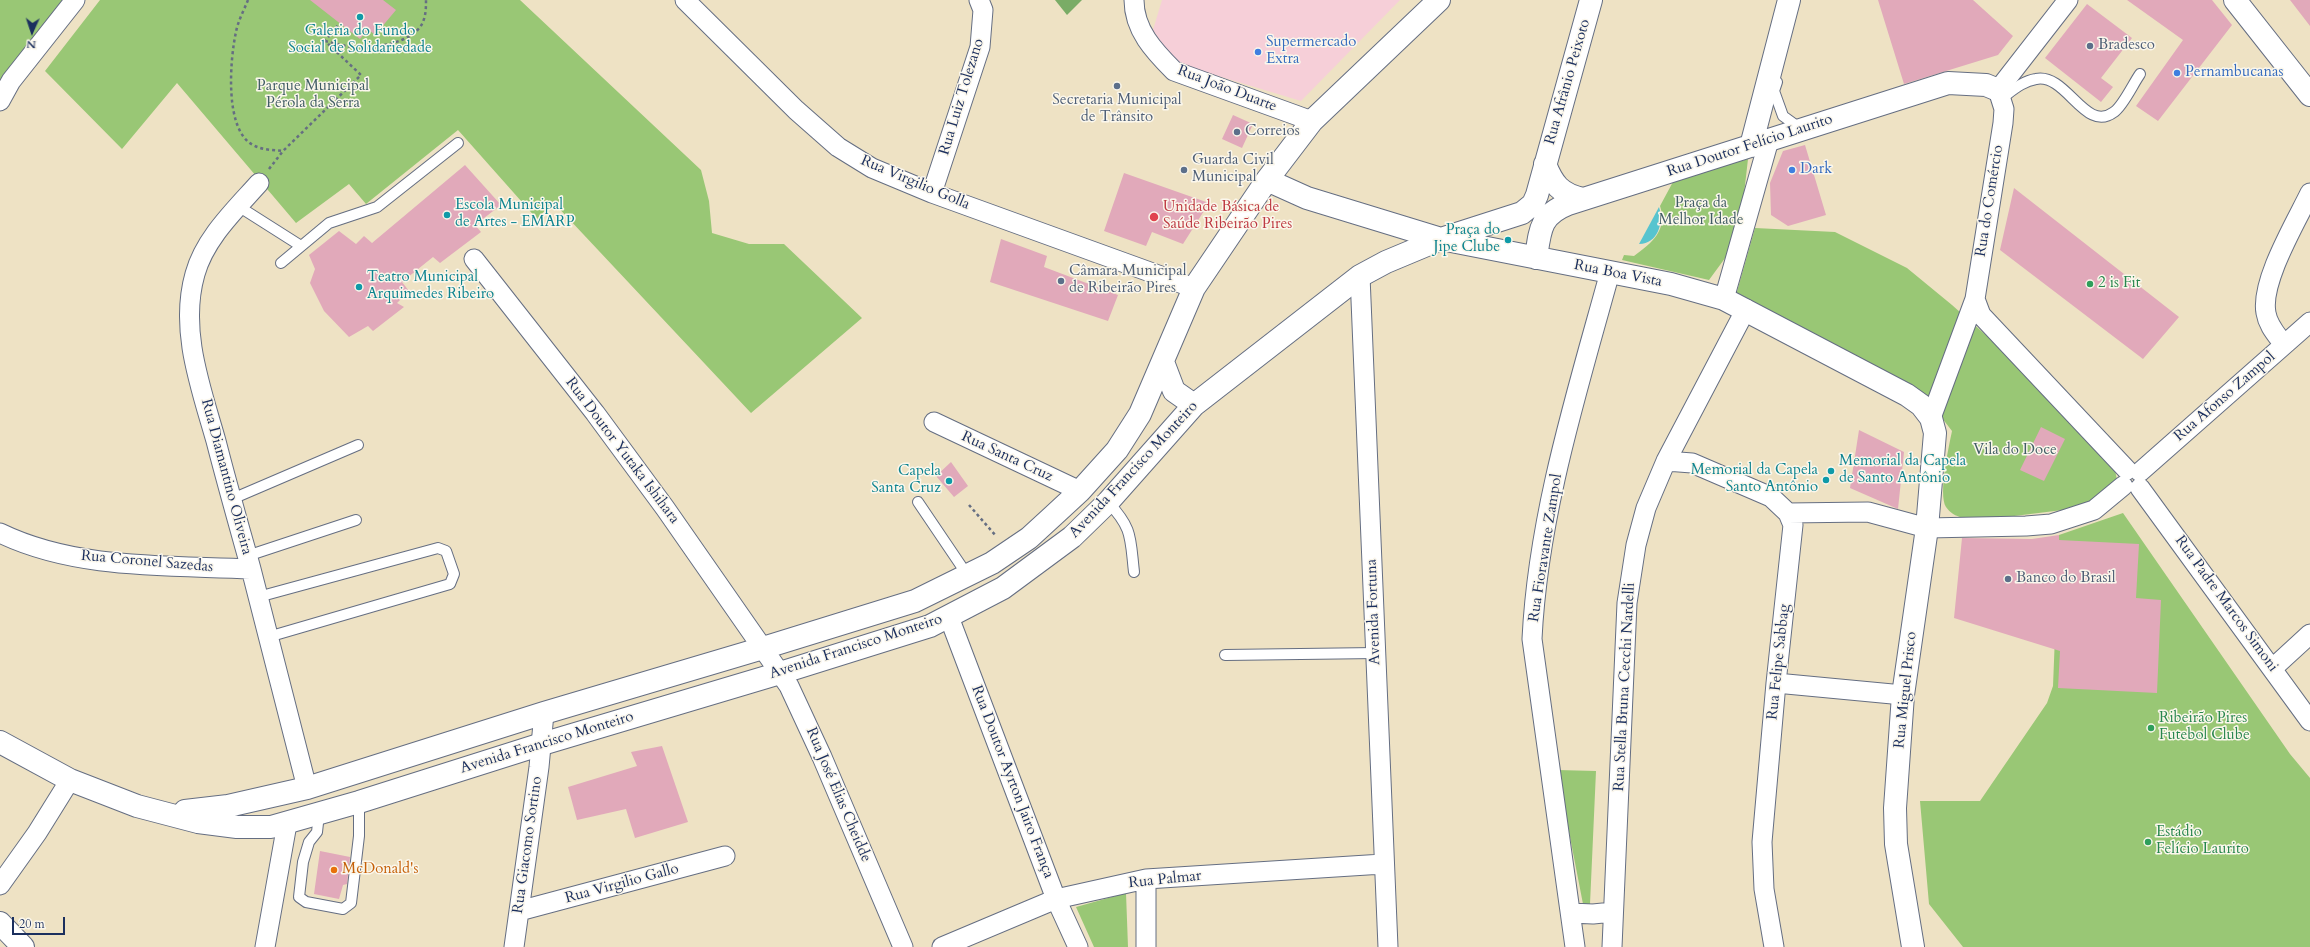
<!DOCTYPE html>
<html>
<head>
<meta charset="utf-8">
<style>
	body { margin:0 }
	#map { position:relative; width:2310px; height:947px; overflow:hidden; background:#eee2c4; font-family:Cardo,serif }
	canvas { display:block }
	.north { position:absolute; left:12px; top:12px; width:40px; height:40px; -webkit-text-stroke:3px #fbf7ec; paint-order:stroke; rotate:183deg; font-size:11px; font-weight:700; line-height:16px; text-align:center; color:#1b2f5e }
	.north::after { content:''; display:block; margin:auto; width:14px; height:18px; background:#1b2f5e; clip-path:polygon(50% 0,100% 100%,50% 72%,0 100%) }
	.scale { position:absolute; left:12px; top:917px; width:53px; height:18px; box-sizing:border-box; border:2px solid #1b2f5e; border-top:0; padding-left:5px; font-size:12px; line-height:14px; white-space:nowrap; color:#1b2f5e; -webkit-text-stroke:3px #fbf7ec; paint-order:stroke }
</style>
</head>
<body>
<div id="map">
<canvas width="2310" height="947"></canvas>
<div class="north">N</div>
<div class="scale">20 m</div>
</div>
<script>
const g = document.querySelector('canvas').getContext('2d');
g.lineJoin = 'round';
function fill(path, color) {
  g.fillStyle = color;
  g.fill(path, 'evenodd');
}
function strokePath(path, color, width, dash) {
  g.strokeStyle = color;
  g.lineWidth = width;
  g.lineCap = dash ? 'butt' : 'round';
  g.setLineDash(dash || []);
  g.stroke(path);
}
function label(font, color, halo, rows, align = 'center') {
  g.font = font + ' Cardo,serif';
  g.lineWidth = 3;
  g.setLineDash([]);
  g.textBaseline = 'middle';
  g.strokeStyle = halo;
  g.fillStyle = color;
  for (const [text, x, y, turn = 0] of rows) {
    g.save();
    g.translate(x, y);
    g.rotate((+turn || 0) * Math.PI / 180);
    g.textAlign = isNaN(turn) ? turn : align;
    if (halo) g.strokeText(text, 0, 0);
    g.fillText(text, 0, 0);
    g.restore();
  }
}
fill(new Path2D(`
	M1162,0H1400L1301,101L1175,63L1153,30Z`), '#f6cfd8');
fill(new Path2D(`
	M0,0H67L0,85Z
	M100,0H520L701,170L709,201L712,233L749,244H784L862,318L751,413L553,202L537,219L458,130L366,204L349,184L296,223L177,83L122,149L45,71Z
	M1748,159L1744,194L1731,250L1709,280L1622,260L1624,255L1634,256C1652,243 1668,230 1660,206L1674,180Z
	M1755,228L1835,232L1907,268L1952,305L2033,377L2113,460L2117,480L2087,507L1982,520C1969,519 1954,519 1946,507C1938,494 1949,446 1952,431L1922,392L1736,295Z
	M2123,513L2290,754L2310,778V947H1963L1929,904L1920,801H1980L2047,703L2053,686L2059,535Z
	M1557,770L1596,771L1590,904H1583Z
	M1126,893L1128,947H1094L1076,907Z`), '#99c775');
fill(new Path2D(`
	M1055,0H1082L1067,15Z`), '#7aac66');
fill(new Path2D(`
	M1659,207C1664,222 1658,244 1639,244Z`), '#57c4cf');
fill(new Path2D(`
	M310,0H383L396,10L375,35L368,29L360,39Z
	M1878,0H1973L2013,36L1998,55L1904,84Z
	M2127,0H2212L2232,25L2158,121L2136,106L2183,40Z
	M2290,0H2310V26Z
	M2087,4L2132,38L2101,78L2113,87L2101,102L2045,58Z
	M1233,115L1253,124L1242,148L1222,139Z
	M1805,145L1826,215L1788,226L1771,215L1770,183L1783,151Z
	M465,165L501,205L475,225L481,232L440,263L433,257L402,282L409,291L397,303L404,307L373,331L368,326L349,337L324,311L310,283L315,269L309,255L339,231L356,244L364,236L372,243Z
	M1124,173L1209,203L1183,244L1152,232L1146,246L1104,231Z
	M2014,188L2179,317L2143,359L2000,250Z
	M1001,239L1047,256L1044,267L1118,295L1108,321L990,282Z
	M2041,427L2065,439L2044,481L2020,470Z
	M1859,430L1904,452L1898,509L1850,488Z
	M951,462L968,486L954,497L936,476Z
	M2059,535V540L2139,544L2136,598L2161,600L2157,693L2058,688L2060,651L1954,618L1962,538L2032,539Z
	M662,746L688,822L635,838L626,809L577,820L568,787L637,766L631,752Z
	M320,851L350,857L347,884L343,885L339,899L314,894Z`), '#e1a9ba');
const lane = new Path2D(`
	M1777,82L1774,91L1783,116L1801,129
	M2002,98C2013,90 2023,81 2036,79C2067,73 2085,134 2114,112C2123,106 2133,84 2140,74
	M238,206L301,246
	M281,263L329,223L377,207L458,143
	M232,499L358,445
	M918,502L968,576
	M1108,502C1133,529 1130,537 1134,572
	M247,556L356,520
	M258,597L438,548L446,551L454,574L450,584L268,637
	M1225,655L1376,653
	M319,814L317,832L309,842L303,862L299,897L306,902L343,909L351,903L359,836V802`);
const street = new Path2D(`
	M685,0L796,110L838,147L872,168L932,193L1194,288
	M1134,0C1134,30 1154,51 1174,71L1312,121
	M0,101L11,81L75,0
	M259,183C235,210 205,238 195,274C179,330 201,388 216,441C227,484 239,526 251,569C270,642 288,715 307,788
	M932,193L980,47L983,10L979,0
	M474,259L595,413L665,508L789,686L822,757L903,947
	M1360,276L1388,947
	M1724,299L1769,140
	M1975,299L1981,315L2127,470
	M2284,345C2277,335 2268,326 2266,313C2260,282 2296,222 2310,193
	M1931,418L1975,299L2003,123L2004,109L1998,90L2068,0
	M934,422L1080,491
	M1666,461L1692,463L1771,497L1788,513L1793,525L1776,683L1762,842L1764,889L1774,947
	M2140,472L2310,322
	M2140,488L2310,721
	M1788,513L1868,512L1927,528L2026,526L2051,524L2094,510L2123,486
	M0,533C76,570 168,565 251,569
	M949,617L1056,899L1078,947
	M2273,668L2310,634
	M1776,683L1903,695
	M1146,879V947
	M0,885L37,833L70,780
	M519,911L725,856
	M1571,913L1593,914L1613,912
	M265,947L287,824
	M514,947L539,767L544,713
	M942,947L1056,899L1146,879L1383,864
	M1575,947L1532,639C1538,515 1577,392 1610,272
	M1612,947L1627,603L1636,545L1646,508L1666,461L1746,309`);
const secondary = new Path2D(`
	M2235,0L2310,95
	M1751,146L1789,0
	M1545,164C1553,184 1560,194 1583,199
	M1267,180L1307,198L1441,239L1671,284L1724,299L1907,395L1921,405L1931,418L1935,433L1927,528L1903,695L1895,808L1896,844L1913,947
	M1536,258C1540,230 1540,215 1568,204L1948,83L1986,85L1998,90
	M1163,362L1174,391L1194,405
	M0,742L70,780L137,806L198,822L237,827H271L359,802L542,744L780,673L930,626L1003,588L1072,537L1108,502L1194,405L1360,276L1386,262L1441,239L1522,213L1533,204L1537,195L1591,0
	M185,811L228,806L307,788L544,713L763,648L915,601L992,563L1029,538L1053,516L1080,491L1117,450L1140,414L1194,288L1267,180L1312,121L1439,0
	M0,923L23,947`);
strokePath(lane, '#656e82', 12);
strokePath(street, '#656e82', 21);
strokePath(secondary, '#656e82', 24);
strokePath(new Path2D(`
	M248,0C244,10 238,21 236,32C230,59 224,130 253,145C262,150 273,150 283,151
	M325,41C334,43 343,46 352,47C371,50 412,43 422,24C426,16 426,8 426,0
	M269,169L283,151L361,75L325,41L339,24
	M969,505L996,536`), '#656e82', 2.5, [3, 3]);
strokePath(lane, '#fff', 10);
strokePath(street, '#fff', 19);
strokePath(secondary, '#fff', 22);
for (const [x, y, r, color] of [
	[360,17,4,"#0f9aa8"],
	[2090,46,4,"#5c6f8a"],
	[1258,52,4,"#3f7fe0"],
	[2177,73,4,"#3f7fe0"],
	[1117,86,4,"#5c6f8a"],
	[1237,132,4,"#5c6f8a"],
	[1184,170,4,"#5c6f8a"],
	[1792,170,4,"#3f7fe0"],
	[447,215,4,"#0f9aa8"],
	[1154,217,5,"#e0444e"],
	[1508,240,4,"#0f9aa8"],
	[1061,281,4,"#5c6f8a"],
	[2090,284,4,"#2e9e5b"],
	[359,287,4,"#0f9aa8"],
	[1831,471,4,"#0f9aa8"],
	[1826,480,4,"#0f9aa8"],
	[949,481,4,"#0f9aa8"],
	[2008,579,4,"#5c6f8a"],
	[2151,728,4,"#2e9e5b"],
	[2148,842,4,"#2e9e5b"],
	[334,870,4,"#e8710a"]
]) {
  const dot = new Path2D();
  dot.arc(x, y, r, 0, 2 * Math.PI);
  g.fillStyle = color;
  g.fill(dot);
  strokePath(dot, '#fbf7ec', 1.5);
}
label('15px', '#0d838f', '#fbf7ec', [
	["Galeria do Fundo",360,32,"center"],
	["Social de Solidariedade",360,49,"center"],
	["Escola Municipal",455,206],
	["de Artes - EMARP",455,223],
	["Praça do",1500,231,"right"],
	["Jipe Clube",1500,248,"right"],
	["Teatro Municipal",367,278],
	["Arquimedes Ribeiro",367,295],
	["Memorial da Capela",1839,462],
	["de Santo Antônio",1839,479],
	["Memorial da Capela",1818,471,"right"],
	["Santo Antônio",1818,488,"right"],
	["Capela",941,472,"right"],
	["Santa Cruz",941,489,"right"]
], 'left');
label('15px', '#366cbe', '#fbf7ec', [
	["Supermercado",1266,43],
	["Extra",1266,60],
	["Pernambucanas",2185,73],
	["Dark",1800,170]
], 'left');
label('15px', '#4e5e75', '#fbf7ec', [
	["Bradesco",2098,46],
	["Secretaria Municipal",1117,101,"center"],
	["de Trânsito",1117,118,"center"],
	["Correios",1245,132],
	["Guarda Civil",1192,161],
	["Municipal",1192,178],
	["Câmara Municipal",1069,272],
	["de Ribeirão Pires",1069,289],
	["Banco do Brasil",2016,579]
], 'left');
label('15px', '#1b2f5e', '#fbf7ec', [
	["Rua Afrânio Peixoto",1568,82,-74],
	["Rua João Duarte",1227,89,21],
	["Rua Luiz Tolezano",962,97,-73],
	["Rua Doutor Felício Laurito",1750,146,-18],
	["Rua Virgilio Golla",915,183,23],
	["Rua do Comércio",1990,201,-81],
	["Rua Boa Vista",1618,274,11],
	["Rua Afonso Zampol",2225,397,-41],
	["Rua Doutor Yutaka Ishihara",622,451,53],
	["Rua Santa Cruz",1007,457,25],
	["Avenida Francisco Monteiro",1134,470,-47],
	["Rua Diamantino Oliveira",226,477,75],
	["Rua Fioravante Zampol",1546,548,-81],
	["Rua Coronel Sazedas",147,562,5],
	["Rua Padre Marcos Simoni",2226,604,54],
	["Avenida Fortuna",1374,612,-92],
	["Avenida Francisco Monteiro",856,647,-18],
	["Rua Felipe Sabbag",1779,662,-84],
	["Rua Stella Bruna Cecchi Nardelli",1625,687,-87],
	["Rua Miguel Prisco",1906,690,-84],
	["Avenida Francisco Monteiro",547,743,-17],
	["Rua Doutor Ayrton Jairo França",1012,782,69],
	["Rua José Elias Cheidde",838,795,67],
	["Rua Giacomo Sortino",528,845,-82],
	["Rua Palmar",1165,880,-6],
	["Rua Virgilio Gallo",622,884,-15]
]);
label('15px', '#415d65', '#fbf7ec', [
	["Parque Municipal",313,87],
	["Pérola da Serra",313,104],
	["Praça da",1701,204],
	["Melhor Idade",1701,221],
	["Vila do Doce",2015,451]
]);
label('15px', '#be3a42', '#fbf7ec', [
	["Unidade Básica de",1163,208],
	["Saúde Ribeirão Pires",1163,225]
], 'left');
label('15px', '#27864d', '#fbf7ec', [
	["2 is Fit",2098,284],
	["Ribeirão Pires",2159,719],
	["Futebol Clube",2159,736],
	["Estádio",2156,833],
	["Felício Laurito",2156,850]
], 'left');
label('15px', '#c56008', '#fbf7ec', [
	["McDonald's",342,870]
], 'left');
</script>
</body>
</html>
